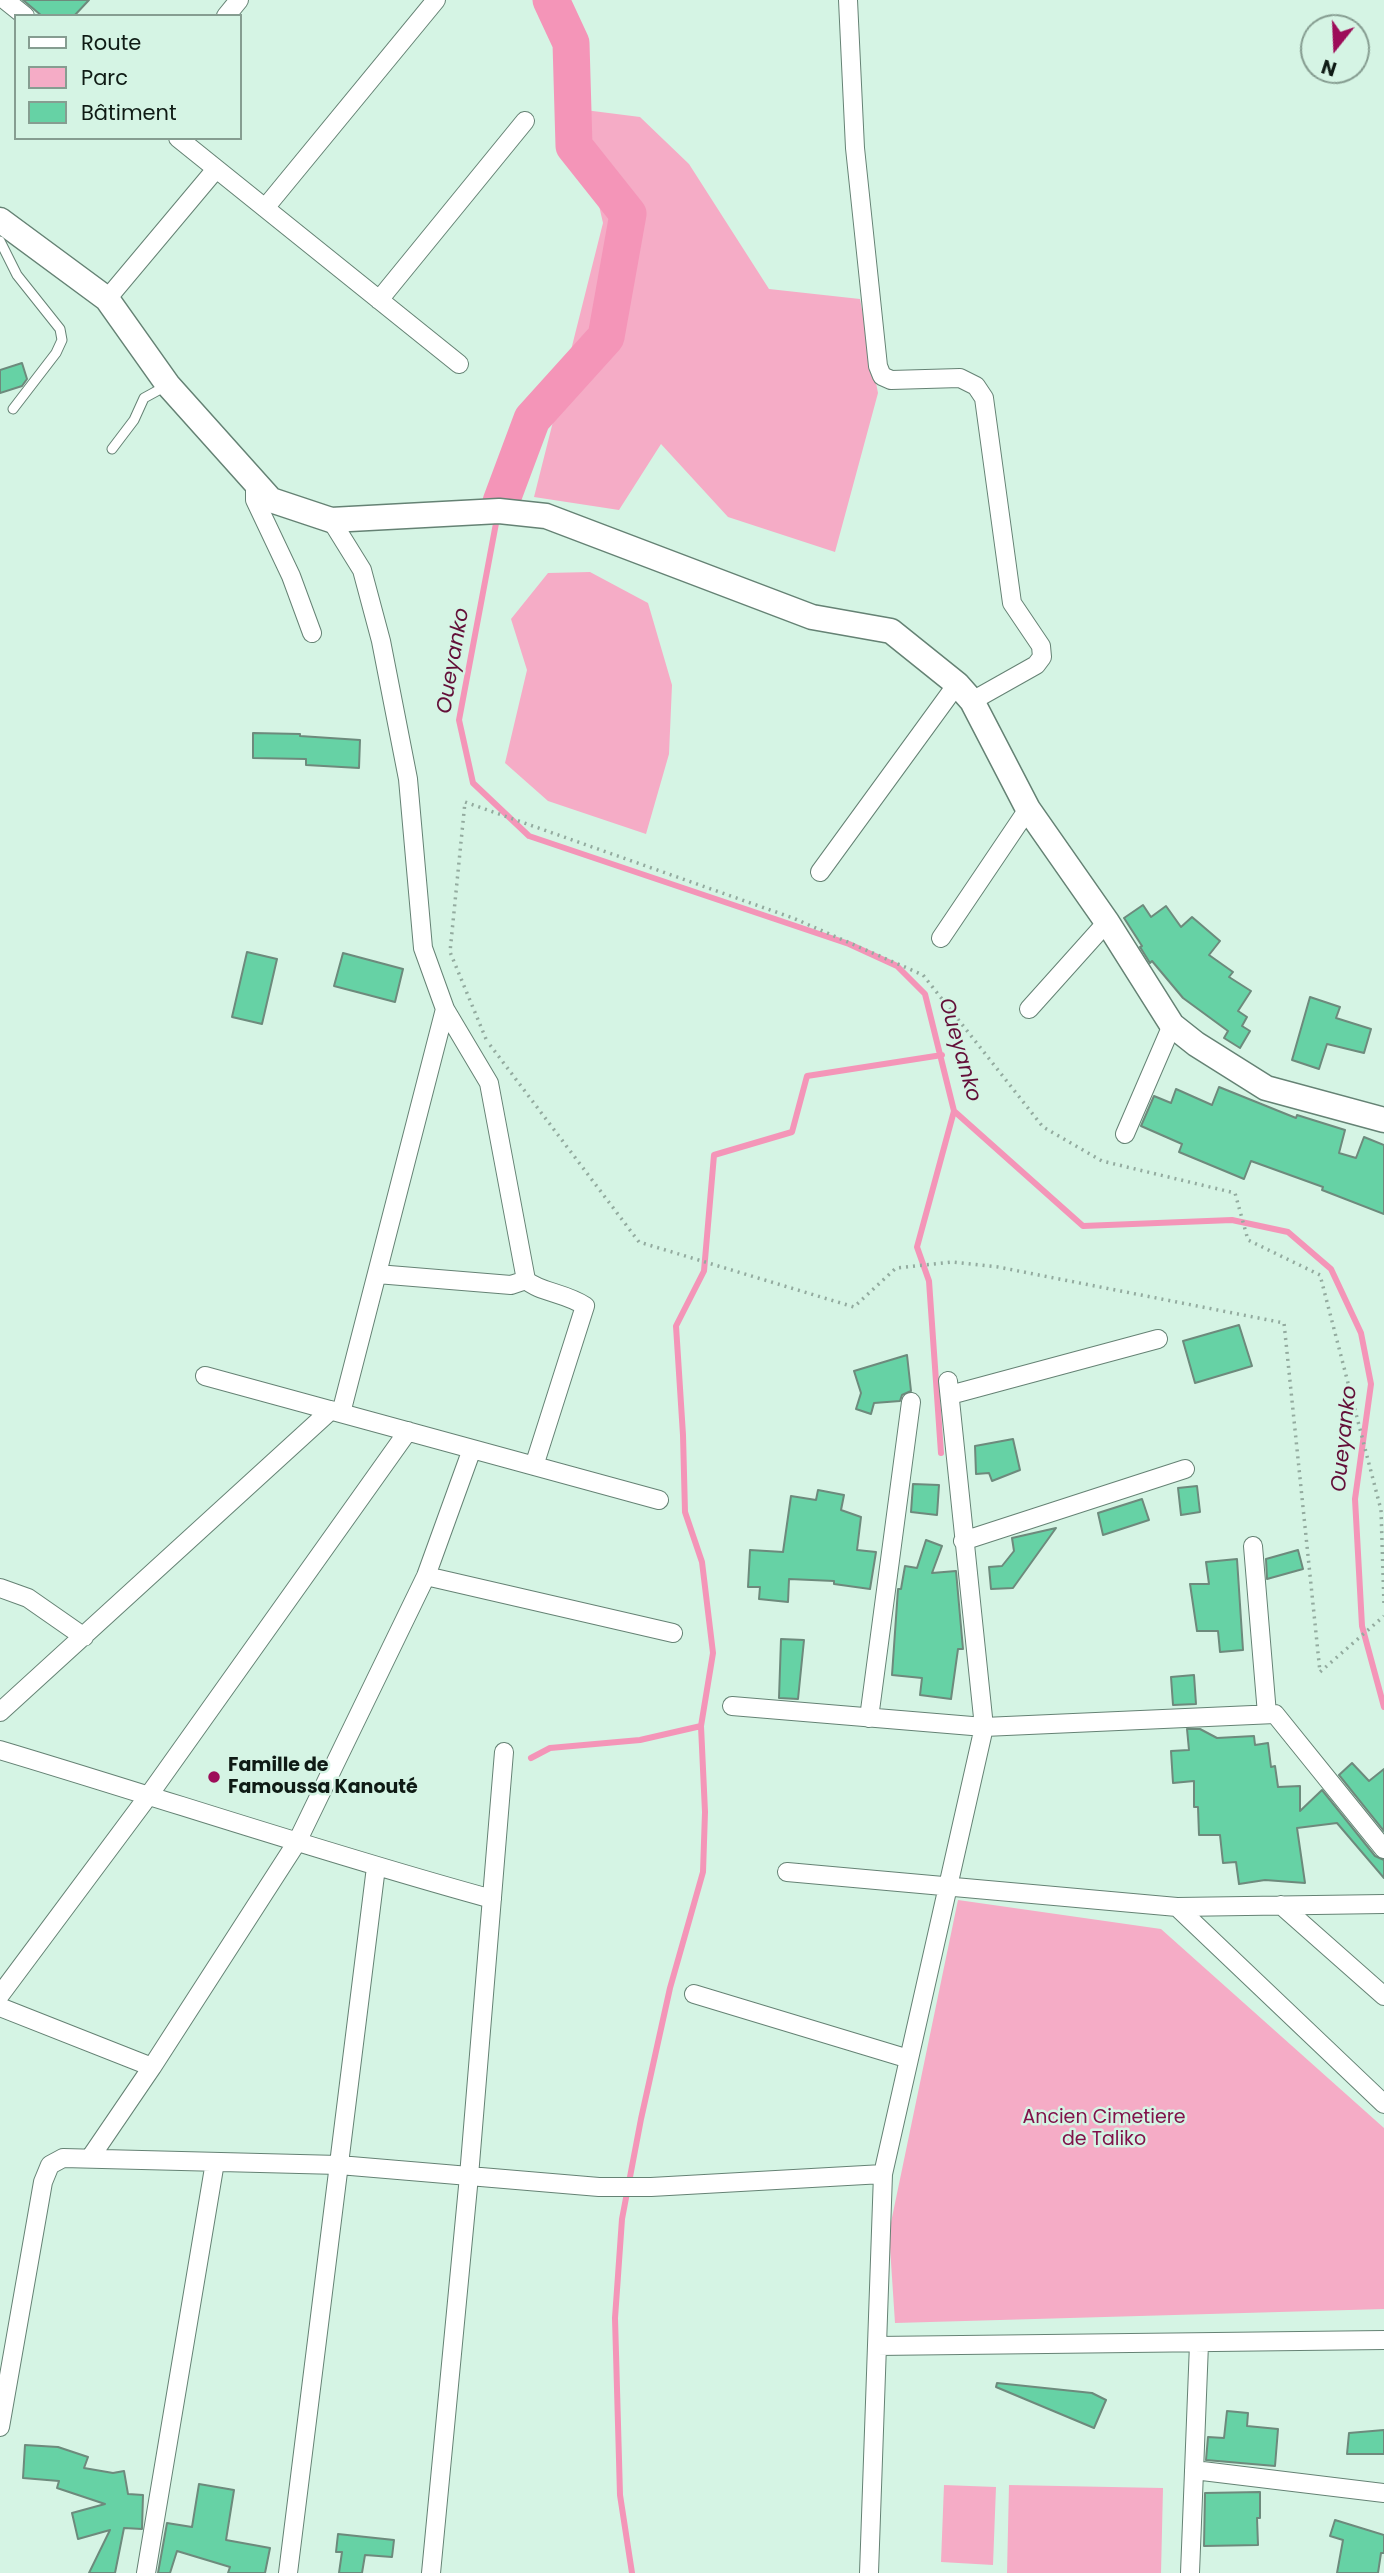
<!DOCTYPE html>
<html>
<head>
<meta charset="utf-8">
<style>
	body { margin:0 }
	#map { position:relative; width:1384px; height:2573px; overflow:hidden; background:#d5f4e4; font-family:Poppins,sans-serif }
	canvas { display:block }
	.legend { position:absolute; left:14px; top:14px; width:228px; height:126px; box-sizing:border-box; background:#d5f4e4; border:2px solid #869d91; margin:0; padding:9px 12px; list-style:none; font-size:21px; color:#0f1b15 }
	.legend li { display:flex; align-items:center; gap:14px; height:35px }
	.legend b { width:35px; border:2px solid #869d91 }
	.north { position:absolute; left:1300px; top:14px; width:70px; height:70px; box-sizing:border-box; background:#d5f4e4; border:2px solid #869d91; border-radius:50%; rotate:198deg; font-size:19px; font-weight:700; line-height:28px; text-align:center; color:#0f1b15 }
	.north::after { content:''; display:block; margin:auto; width:24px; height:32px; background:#9d0d59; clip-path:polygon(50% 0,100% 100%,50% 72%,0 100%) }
</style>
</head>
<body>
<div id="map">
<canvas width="1384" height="2573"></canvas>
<ul class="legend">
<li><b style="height:9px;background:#fff"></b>Route</li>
<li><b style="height:19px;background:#f5acc6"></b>Parc</li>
<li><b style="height:19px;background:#66d2a5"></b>Bâtiment</li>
</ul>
<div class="north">N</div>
</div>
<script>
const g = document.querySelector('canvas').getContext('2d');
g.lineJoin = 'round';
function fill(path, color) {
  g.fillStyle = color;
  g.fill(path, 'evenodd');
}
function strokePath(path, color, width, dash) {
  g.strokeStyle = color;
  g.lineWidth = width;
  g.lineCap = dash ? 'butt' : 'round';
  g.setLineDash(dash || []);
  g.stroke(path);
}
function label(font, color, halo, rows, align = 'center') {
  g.font = font + ' Poppins,sans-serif';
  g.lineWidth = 5;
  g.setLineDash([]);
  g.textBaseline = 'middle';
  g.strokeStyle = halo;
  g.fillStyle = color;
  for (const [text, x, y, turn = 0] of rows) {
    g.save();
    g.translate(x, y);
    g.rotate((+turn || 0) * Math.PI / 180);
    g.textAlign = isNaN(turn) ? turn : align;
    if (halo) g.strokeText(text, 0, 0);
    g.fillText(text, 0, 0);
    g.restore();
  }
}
fill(new Path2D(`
	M577,109L640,117L689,164L769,289L860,299L878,393L835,552L728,517L661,444L619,510L534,497L603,223Z
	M590,572L648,603L672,685L669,754L646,834L548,801L505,763L527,670L511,619L548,573Z
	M958,1900L1161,1929L1384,2128V2309L895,2323L889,2232Z
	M944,2485L996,2487L993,2565L941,2562Z
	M1009,2485L1163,2488L1161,2573H1007Z`), '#f5acc6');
strokePath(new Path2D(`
	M497,518L459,720L473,783L529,836L849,944L897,966L925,994L954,1111L1083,1226L1232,1220L1288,1232L1331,1269L1361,1333L1371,1384L1355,1499L1362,1626L1384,1707
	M941,1453L929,1281L917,1247L954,1111
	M531,1758L550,1748L640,1740L701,1726
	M632,2573L620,2495L615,2318L622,2219L641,2119L670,1988L703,1872L705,1812L701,1726L713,1653L702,1562L685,1512L683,1435L676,1326L704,1271L714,1155L792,1132L807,1076L942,1055`), '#f495b8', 6);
strokePath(new Path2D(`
	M501,502L532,419L606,337L628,214L574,146L571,43L551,0`), '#f495b8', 37);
const building = new Path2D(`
	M23,0H89L74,16H42Z
	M22,363L27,379L22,386L0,393V370Z
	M253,733L300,734V736L360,740L359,768L306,765V759L253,758Z
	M1143,905L1151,917L1166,906L1181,927L1192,917L1220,941L1209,955L1233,972L1229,977L1251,991L1238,1011L1247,1017L1242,1026L1250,1031L1240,1048L1224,1038L1228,1031L1183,998L1152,961L1150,963L1140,947L1142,946L1124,918Z
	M247,952L277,959L262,1024L232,1017Z
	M343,953L403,969L395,1002L334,986Z
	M1310,997L1340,1007L1336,1018L1371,1029L1364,1053L1327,1044L1319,1069L1292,1060Z
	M1219,1087L1296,1118L1297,1115L1345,1130L1339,1153L1356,1158L1364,1137L1384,1145V1214L1322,1190L1323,1187L1251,1161L1244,1179L1179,1152L1182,1144L1141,1126L1154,1096L1171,1103L1176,1089L1212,1105Z
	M1239,1325L1252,1366L1195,1383L1183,1341Z
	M907,1355L911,1391L902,1395L900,1401L874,1403L871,1414L856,1409L861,1393L854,1371Z
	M1013,1439L1020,1470L992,1481L989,1473L976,1474L975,1446Z
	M913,1484L939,1485L937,1515L911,1512Z
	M1197,1486L1200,1512L1181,1515L1178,1488Z
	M818,1490L844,1495L841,1510L861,1517L857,1550L876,1552L870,1589L834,1584V1581L789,1579L788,1602L759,1599L760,1587H748L750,1550L783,1552L791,1496L816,1500Z
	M1142,1499L1149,1520L1103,1535L1098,1513Z
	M1056,1528L1013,1588L991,1589L989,1567L1002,1566L1014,1551L1012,1538Z
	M926,1540L942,1546L932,1573L956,1571L963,1649H958L951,1699L920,1695L922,1678L892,1675L898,1589H901L905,1566L917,1568Z
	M1298,1550L1303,1569L1267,1579L1266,1559Z
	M1237,1559L1243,1650L1220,1652L1218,1631H1197L1190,1584H1209L1206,1562Z
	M781,1639L804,1640L798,1699L779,1698Z
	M1194,1675L1196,1704L1173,1705L1171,1677Z
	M1187,1729H1200L1217,1738L1254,1736L1255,1745L1268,1743L1271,1767L1275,1766L1278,1787L1300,1786V1811L1322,1790L1375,1856L1384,1860V1878L1337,1823L1297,1828L1305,1883L1265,1880L1239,1884L1236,1862L1223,1863L1220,1835H1199L1198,1807H1194V1781L1173,1783L1171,1751L1189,1750Z
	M1352,1763L1369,1781L1384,1769V1831L1339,1775Z
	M997,2383L1092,2393L1106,2400L1094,2428L996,2387Z
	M1227,2411L1248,2413L1247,2426L1278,2429L1275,2466L1206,2460L1208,2437L1224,2438Z
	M1384,2430V2454H1347L1349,2433Z
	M25,2445L58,2447L88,2457L84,2468L113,2473L124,2471L128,2494L143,2495L142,2529L124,2528L115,2573H89L110,2530L78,2539L72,2513L105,2504L57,2488L59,2481L23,2478Z
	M199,2484L234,2490L226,2540L270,2548L265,2573H228L230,2567L177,2551L170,2573H158L167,2523L192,2527Z
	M1260,2492V2518H1257L1258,2545L1204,2546L1205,2493Z
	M1335,2520L1384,2535V2553H1381L1378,2573H1337L1343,2540L1330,2536Z
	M338,2534L394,2540L392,2557L365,2555L362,2573H339L342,2552H336Z`);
fill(building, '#66d2a5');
strokePath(building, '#6d8a7c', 2);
const lane = new Path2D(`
	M0,241L17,275L60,329L62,340L56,353L13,409
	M112,449L134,420L144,398L166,386`);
const street = new Path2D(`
	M5,0L25,16
	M848,0L855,148L878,366L882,376L891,380L960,378L976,386L984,398L1012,603L1041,646L1042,657L1036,665L972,701
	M226,16L239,0
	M178,138L459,364
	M265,208L436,0
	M107,299L216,169
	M379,300L525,121
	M255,483V500L291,576L312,633
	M331,520L362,570L381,641L408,779L423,948L445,1009L489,1083L526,1280C539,1292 566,1293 585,1306L534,1466
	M820,872L957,684
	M941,938L1028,809
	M1029,1009L1107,922
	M1125,1134L1172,1025
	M377,1274L511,1285L526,1280
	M205,1376L659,1500
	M950,1395L1158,1339
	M341,1413L445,1009
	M963,1541L1185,1469
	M1253,1546L1267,1714
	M426,1576L673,1633
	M0,1588L28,1598L84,1637
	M732,1706L984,1727L1275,1714L1384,1849
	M0,1712L331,1410
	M869,1718L911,1402
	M0,1750C164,1799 327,1854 492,1899
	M787,1872L1177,1907L1384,1904
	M1281,1905L1384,1996
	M1177,1907L1384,2104
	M694,1994L909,2059
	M0,1995L149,1795L408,1431
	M0,2007L152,2067
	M90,2158L152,2067L297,1842L426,1576L472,1449
	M877,2346L1384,2340
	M0,2427L43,2182L50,2165L63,2158L339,2165L599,2187H651L883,2174
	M1194,2470L1384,2493
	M146,2573L215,2162
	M288,2573L376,1867
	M431,2573L469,2176L504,1752
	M869,2573L883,2174L984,1727L948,1381
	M1190,2573L1199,2344`);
const secondary = new Path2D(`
	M0,220L107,299L168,385L271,500L331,520L499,511L546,516L812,617L891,631L957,684L972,701L1028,809L1107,922L1172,1025L1196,1044L1266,1088L1384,1120`);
strokePath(lane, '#658274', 11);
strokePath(street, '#658274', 20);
strokePath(secondary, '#658274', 27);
strokePath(new Path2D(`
	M486,1039L450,952L465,802L793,918L923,975L1043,1127L1102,1161L1235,1193L1248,1240L1320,1275L1381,1510L1384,1605
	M490,1045L639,1242L854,1307L896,1268L952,1262L998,1267L1284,1323L1320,1672L1384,1616`), '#93ab9f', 3.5, [2, 5]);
strokePath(lane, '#fff', 9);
strokePath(street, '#fff', 18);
strokePath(secondary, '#fff', 24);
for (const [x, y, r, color] of [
	[214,1777,7,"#9d0d59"]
]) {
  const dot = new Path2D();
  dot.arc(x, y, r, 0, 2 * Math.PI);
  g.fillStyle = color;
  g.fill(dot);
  strokePath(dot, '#d5f4e4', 2.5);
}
label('bold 19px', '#0f1b15', '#d5f4e4', [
	["Famille de",228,1766],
	["Famoussa Kanouté",228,1788]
], 'left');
label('19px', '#81124a', '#d5f4e4', [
	["Ancien Cimetiere",1104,2118],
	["de Taliko",1104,2140]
]);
label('italic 21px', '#630f38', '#d5f4e4', [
	["Oueyanko",454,661,-80],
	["Oueyanko",959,1050,74],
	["Oueyanko",1345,1439,-84]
]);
</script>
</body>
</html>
